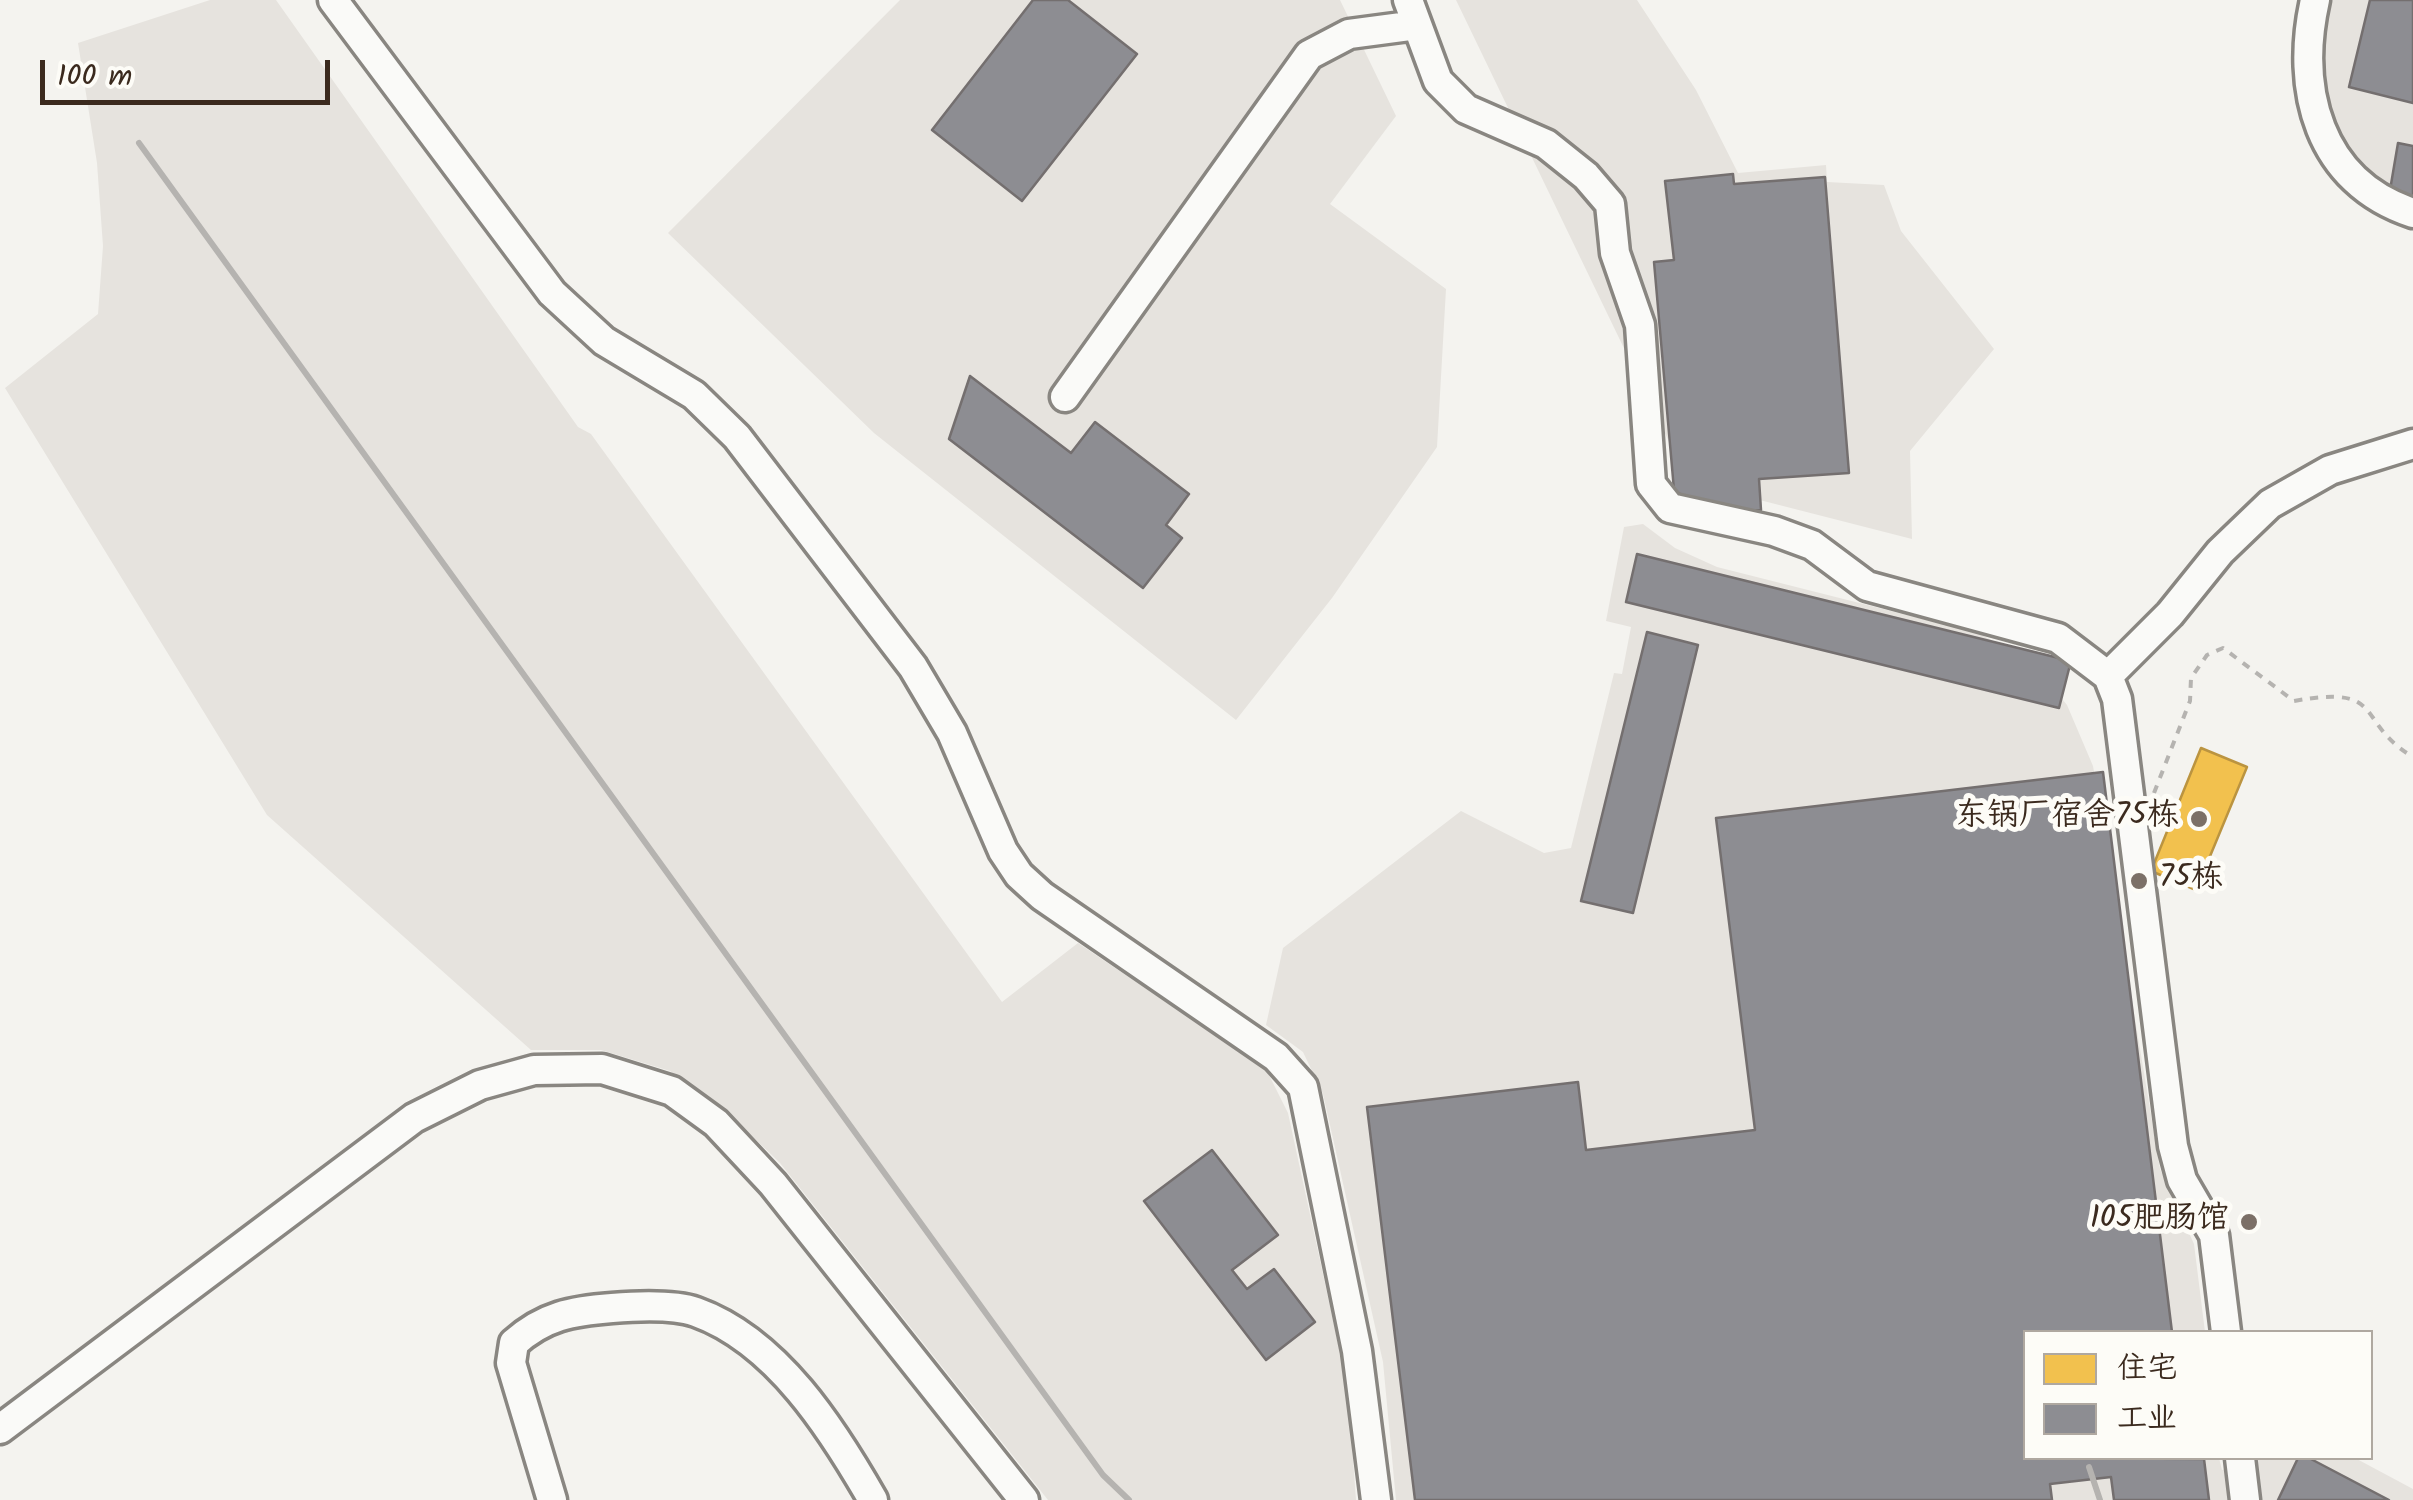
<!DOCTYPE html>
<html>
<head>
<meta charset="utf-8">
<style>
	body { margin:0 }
	#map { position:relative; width:2413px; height:1500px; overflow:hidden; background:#f4f3ef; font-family:Kalam,"LXGW WenKai TC",sans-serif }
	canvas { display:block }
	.legend { position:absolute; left:2023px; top:1330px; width:350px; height:130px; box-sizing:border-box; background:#fdfcf7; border:2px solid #afa8a0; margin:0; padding:12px 18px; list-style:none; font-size:30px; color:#3b2a1e }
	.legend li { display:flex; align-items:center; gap:20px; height:50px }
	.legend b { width:50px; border:2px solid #afa8a0 }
	.scale { position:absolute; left:40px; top:60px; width:290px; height:45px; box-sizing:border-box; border:5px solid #3b2a1e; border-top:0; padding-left:12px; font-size:30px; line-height:35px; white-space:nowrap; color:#3b2a1e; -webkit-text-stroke:8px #fdfcf7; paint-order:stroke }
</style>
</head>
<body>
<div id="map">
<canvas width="2413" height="1500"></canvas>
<ul class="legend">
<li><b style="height:28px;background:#f2c14e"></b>住宅</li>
<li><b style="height:28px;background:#8d8d92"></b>工业</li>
</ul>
<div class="scale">100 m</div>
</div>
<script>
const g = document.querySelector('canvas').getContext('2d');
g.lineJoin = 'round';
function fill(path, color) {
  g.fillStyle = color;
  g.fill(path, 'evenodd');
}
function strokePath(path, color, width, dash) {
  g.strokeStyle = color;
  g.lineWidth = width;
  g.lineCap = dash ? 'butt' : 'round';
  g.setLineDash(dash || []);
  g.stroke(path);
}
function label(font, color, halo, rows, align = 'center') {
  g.font = font + ' Kalam,"LXGW WenKai TC",sans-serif';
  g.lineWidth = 10;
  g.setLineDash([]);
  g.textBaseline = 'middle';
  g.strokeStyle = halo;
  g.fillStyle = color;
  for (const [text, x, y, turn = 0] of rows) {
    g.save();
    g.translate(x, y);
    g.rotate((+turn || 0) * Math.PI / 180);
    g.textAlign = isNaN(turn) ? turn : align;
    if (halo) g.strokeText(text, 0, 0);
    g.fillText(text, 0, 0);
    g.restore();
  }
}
fill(new Path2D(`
	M210,0H276L578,427L591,434L1002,1002L1078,943L1266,1069L1288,1113L1348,1389L1356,1500H1048L780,1163L725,1110L670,1071L601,1050H531L267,815L5,388L98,314L103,246L97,163L78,43Z
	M900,0H1340L1396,116L1330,204L1446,289L1437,447L1332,598L1236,720L874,433L668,233Z
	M1456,0H1637L1696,90L1738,173L1826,165L1827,182L1884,185L1901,231L1994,349L1910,451L1912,539L1744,496L1674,452Z
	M2326,0H2413V201L2394,194L2362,172L2333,138L2318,87Z
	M1643,524L1675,548L1717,567L1978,633L2031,661L2067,705L2093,766L2160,1169L2194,1244L2205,1332H2026V1458H2219L2222,1470L2266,1458H2355L2413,1489V1500H1396L1383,1362L1323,1094L1303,1052L1266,1025L1283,948L1461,811L1544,853L1571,848L1614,673L1622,674L1631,627L1606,621L1624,527Z`), '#e6e3de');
const homes = new Path2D(`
	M2201,748L2247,767L2196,890L2151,871Z`);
fill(homes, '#f2c14e');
strokePath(homes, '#bb9440', 2.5);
const industry = new Path2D(`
	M1033,0H1068L1137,54L1022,201L932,130Z
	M2370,0H2413V103L2349,87Z
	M2398,143L2413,146V206L2388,202Z
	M1733,174L1734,184L1825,177L1849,473L1759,479L1761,510L1709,513L1674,490L1654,262L1674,260L1665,181Z
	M970,376L1071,453L1095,422L1189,494L1166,525L1182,538L1143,588L949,439Z
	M1637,554L2071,661L2059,708L1626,602Z
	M1647,632L1698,645L1633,913L1581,901Z
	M2103,772L2172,1332H2026V1458L2204,1459L2209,1500H2114L2111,1477L2050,1484L2052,1500H1415L1367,1107L1578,1082L1586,1150L1755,1130L1716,818Z
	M1212,1150L1278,1235L1232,1270L1247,1289L1274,1269L1315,1322L1266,1360L1144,1201Z
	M2298,1458H2309L2389,1500H2278Z`);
fill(industry, '#8d8d92');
strokePath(industry, '#746f6f', 2.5);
const minor = new Path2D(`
	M333,0L552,293L604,341L694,395L737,437L913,667L952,733L1003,851L1019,875L1042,896L1276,1057L1303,1087L1357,1351L1376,1500
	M1408,0L1438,81L1466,109L1546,144L1586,176L1610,204L1615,253L1640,325L1651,484L1670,508L1774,531L1812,545L1867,586L2058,638L2108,676L2117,699L2173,1146L2182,1180L2214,1235L2226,1332
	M2315,0C2295,89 2318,182 2413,213
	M1065,397L1309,55L1349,34L1417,25
	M2108,676L2170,614L2220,552L2270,504L2330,470L2413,444
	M0,1429L414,1118L480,1085L534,1070L602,1069L672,1091L716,1123L773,1184L1024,1500
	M2240,1458L2245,1500
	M552,1500L511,1363L514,1343C544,1316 572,1311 612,1308C637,1306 673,1304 696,1312C777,1341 833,1430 873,1500`);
strokePath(minor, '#898681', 35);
strokePath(new Path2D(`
	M2154,793L2190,701L2191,678L2207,655L2223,648L2294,701C2388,684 2354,722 2413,757`), '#b5b3b0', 4, [8, 8]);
strokePath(minor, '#fafaf8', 28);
strokePath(new Path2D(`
	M139,143L1103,1475L1129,1500
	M2089,1467L2100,1500`), '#b5b3b0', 6);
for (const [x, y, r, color] of [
	[2199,819,10,"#7c7067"],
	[2139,881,10,"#7c7067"],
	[2249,1222,10,"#7c7067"]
]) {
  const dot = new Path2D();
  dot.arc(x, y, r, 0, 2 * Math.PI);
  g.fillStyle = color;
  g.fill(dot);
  strokePath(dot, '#fdfcf7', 4);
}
label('32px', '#3b2a1e', '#fdfcf7', [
	["东锅厂宿舍75栋",2179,819],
	["75栋",2159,881,"left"],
	["105肥肠馆",2229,1222]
], 'right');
</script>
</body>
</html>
